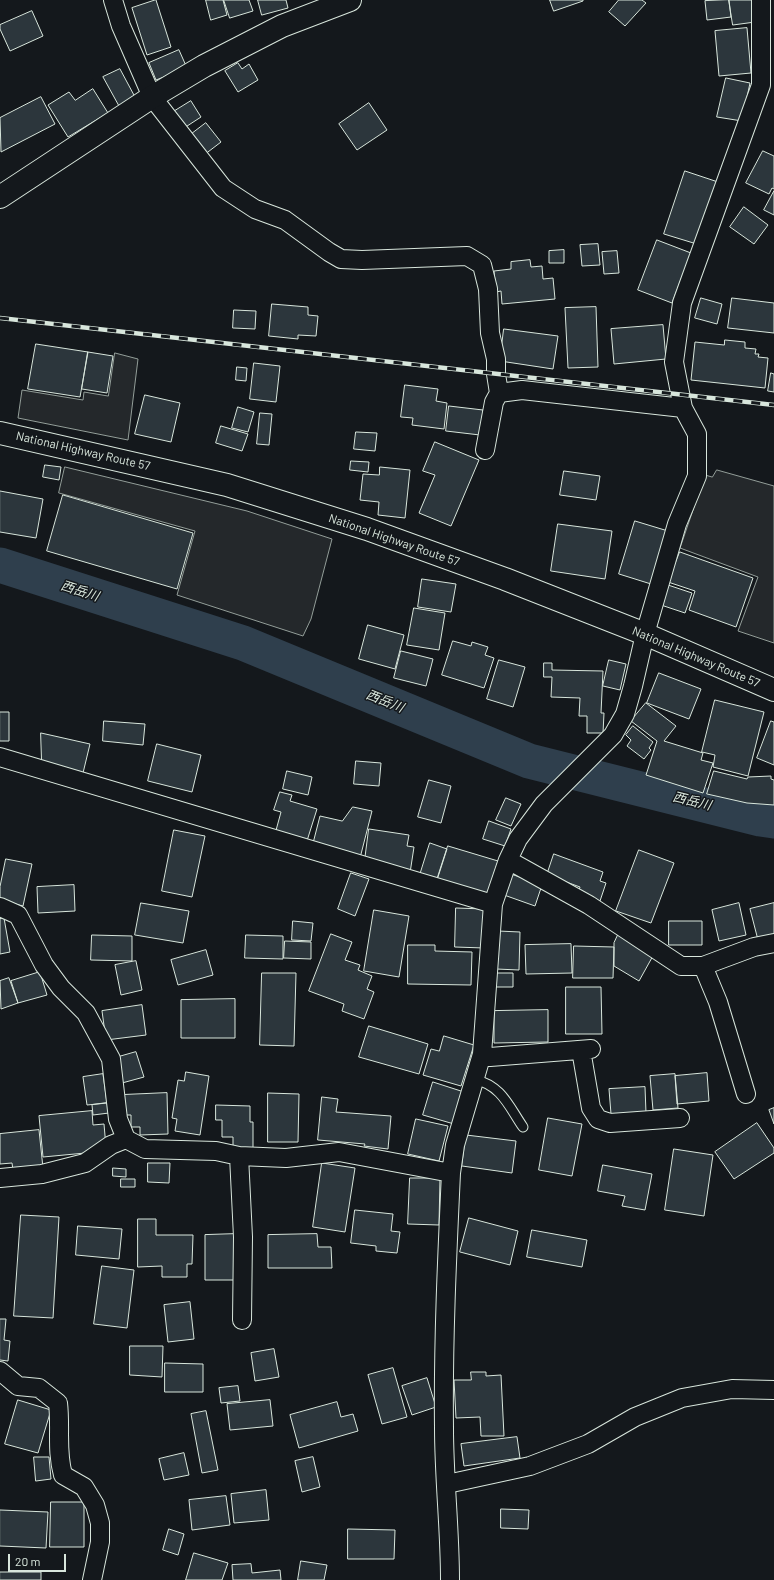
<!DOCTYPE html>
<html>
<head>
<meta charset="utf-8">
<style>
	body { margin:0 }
	#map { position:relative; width:774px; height:1580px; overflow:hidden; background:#14181c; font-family:Barlow,sans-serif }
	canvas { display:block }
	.scale { position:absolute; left:8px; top:1554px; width:58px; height:18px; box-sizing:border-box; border:2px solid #d8e6dc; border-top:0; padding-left:5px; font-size:12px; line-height:14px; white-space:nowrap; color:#d8e6dc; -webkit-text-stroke:3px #14181c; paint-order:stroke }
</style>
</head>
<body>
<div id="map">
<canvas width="774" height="1580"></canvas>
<div class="scale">20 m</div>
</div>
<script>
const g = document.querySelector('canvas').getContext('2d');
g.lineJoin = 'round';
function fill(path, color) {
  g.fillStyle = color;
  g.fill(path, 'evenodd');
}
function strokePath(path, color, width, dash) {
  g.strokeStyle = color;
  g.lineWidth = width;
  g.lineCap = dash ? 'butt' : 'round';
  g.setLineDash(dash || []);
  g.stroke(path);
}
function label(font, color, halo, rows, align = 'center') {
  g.font = font + ' Barlow,"Noto Sans JP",sans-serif';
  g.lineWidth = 3;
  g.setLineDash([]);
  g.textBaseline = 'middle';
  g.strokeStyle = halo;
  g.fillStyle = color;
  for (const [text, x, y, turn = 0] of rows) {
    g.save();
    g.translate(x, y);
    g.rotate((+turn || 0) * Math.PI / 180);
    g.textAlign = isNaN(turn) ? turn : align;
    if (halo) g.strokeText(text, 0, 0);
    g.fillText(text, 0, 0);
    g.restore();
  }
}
const parking = new Path2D(`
	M115,353L138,359L128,440L18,418L22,390L83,400L84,392L108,396Z
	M65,467L247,511L332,539L311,619L303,636L177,595L195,531L59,493Z
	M717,470L774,486V643L738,631L758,577L680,548L705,475L712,477Z`);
fill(parking, '#24282b');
strokePath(parking, '#939e99', 1);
strokePath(new Path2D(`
	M0,565L243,643L529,761L760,819L774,821`), '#2f3f4d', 35);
const building = new Path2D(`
	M156,0L171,47L147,55L132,8Z
	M206,0H223L227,15L211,20Z
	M224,0H249L253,11L230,18Z
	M258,0H286L288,8L262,15Z
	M550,0H583V1L554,11Z
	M619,0H642L646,3L625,26L609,12Z
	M729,0L731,17L707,20L705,1Z
	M729,0H752L755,22L733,25Z
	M32,11L43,36L10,51L0,29V25Z
	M747,28L751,73L719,76L715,31Z
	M179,50L187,68L156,80L149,63Z
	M238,63L242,69L249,64L258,80L238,92L225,71Z
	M120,69L135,97L119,106L103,77Z
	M726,78L750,83L742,121L717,117Z
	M93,89L108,113L68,137L48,105L69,92L75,100Z
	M41,97L55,124L1,152L0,118Z
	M191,101L201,117L181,130L170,114Z
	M369,103L387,130L357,150L339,124Z
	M206,123L221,142L204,155L189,136Z
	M763,151L774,156V189L772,188L769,194L746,183Z
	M685,171L721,183L700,245L664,234Z
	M774,191V215L764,210Z
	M744,207L768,225L754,244L730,227Z
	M657,240L691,253L672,303L638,290Z
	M598,244L600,265L582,266L580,245Z
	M564,250V263H549V251Z
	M617,251L619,273L604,274L602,252Z
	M530,260L531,267L542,266L543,279L553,278L555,299L502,304L501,291L496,292L494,271L511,269V262Z
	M701,298L722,304L717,324L695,318Z
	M732,298L774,303V333L728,328Z
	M272,304L308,307V315L318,316L316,336L298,335V339L269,336Z
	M596,307L598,367L568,368L565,308Z
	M234,310L256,311L255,329L233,328Z
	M663,325L666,359L614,364L611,329Z
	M504,329L558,336L553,369L500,361Z
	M725,340L745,342V348L756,349L755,354H759L758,357L768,358L765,388L691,380L695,342L724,345Z
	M36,344L88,352L80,397L28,389Z
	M88,352L113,356L107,393L82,389Z
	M254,363L280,366L276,402L250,399Z
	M237,367L247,368L246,381L236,380Z
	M771,373L774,374V392L768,391Z
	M405,385L438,389L436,401L447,403L444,429L412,425L413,418L401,417Z
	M145,395L180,403L171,442L135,434Z
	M449,406L483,410L480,435L446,431Z
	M238,407L254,412L248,432L232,428Z
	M260,413L272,414L269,445L257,444Z
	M221,426L248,434L242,451L216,443Z
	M356,432L377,433L375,451L354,449Z
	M435,442L479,460L451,526L419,513L435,475L423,471Z
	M351,461L369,462L368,472L350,470Z
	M45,465L61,467L59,480L43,477Z
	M380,467L410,470L405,518L378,515L379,502L360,500L363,474L379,475Z
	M564,471L600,476L596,500L560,495Z
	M0,491L43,499L36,538L0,532Z
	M63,495L193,533L177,589L47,551Z
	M635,521L668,531L651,584L619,574Z
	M558,524L612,531L605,579L551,571Z
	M680,552L753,578L736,627L689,610L695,591L668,582Z
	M422,579L456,584L451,612L418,607Z
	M668,585L692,593L685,613L661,605Z
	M414,608L445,613L439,650L407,645Z
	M368,625L404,635L395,669L359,659Z
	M453,641L471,646L472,642L488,647L485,655L494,658L484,688L442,675Z
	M401,651L433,659L426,686L394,678Z
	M499,660L525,667L513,707L487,699Z
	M609,660L626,664L620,690L603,686Z
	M544,663H552V670L603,671L601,713H604L603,733H587V716H579L580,698L551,697L552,677H544Z
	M659,673L701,689L689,719L647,703Z
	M715,700L764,712L748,776L713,767L715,755L702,752Z
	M646,703L676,726L664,741L703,753L701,760L713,763L703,793L646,775L657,741L631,721Z
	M0,712H9V741H0Z
	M104,721L145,724L143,745L103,741Z
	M771,721L774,722V765L757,758Z
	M633,726L653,742L649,748L651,750L644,759L627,746L631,740L626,735Z
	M41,733L90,744L83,773L42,763Z
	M157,744L201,755L192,792L148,781Z
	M356,761L381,763L379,786L354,784Z
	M287,771L312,777L308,795L283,789Z
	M714,771L747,779L748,777L771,776V779L774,780V805L747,803L707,794Z
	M429,780L451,786L441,823L418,817Z
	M280,792L292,795L290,801L317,809L306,844L275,834L281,812L274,810Z
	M506,798L521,804L511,826L496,820Z
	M353,807L372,811L359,862L311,851L320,816L342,821Z
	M489,821L511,829L505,846L483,839Z
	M369,829L409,835L407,846L414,847L410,873L389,869L390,864L365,860Z
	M174,830L205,836L192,897L162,891Z
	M430,843L447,849L437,880L420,875Z
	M448,846L498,861L487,896L437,880Z
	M639,850L674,863L651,923L616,911Z
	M554,854L603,872L600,881L606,883L599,904L577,896L580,887L547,875Z
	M6,859L32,864L23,906L0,900V887Z
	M351,873L369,879L355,916L338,909Z
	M511,874L542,885L535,906L504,895Z
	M74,885L75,911L38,913L37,887Z
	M141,903L189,911L183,943L135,935Z
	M739,903L746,935L719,941L712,910Z
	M774,903V936L758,940L750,909Z
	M456,908L485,909L484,948L455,947Z
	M374,910L409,916L399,977L364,971Z
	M4,918L10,952L0,954V919Z
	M293,921L313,923L311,941L292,940Z
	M669,921H702V945H669Z
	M498,931L520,932L519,970L496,969Z
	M331,934L352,942L345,960L360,965L358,970L372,976L367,989L374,992L364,1019L342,1011L344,1004L309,991Z
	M92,935L132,936V961L91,960Z
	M246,935L283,936V959L245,958Z
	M618,935L654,954L639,981L614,966V943Z
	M285,941L311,942V959L284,958Z
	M571,944L572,973L526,974L525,945Z
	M408,945H435V951L472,952L471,985L408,984Z
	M574,946L614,947L613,978H573Z
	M206,950L213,975L178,985L171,960Z
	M136,961L142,990L121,995L115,965Z
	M40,972L47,995L18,1003L11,981Z
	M262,973H296L294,1046L260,1045Z
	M496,973H513V987H495Z
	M9,978L18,1003L1,1009L0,981Z
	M566,987H601L602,1034H566Z
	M235,999V1038H181V1000Z
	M142,1005L146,1035L106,1040L102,1011Z
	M548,1010V1042L494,1043V1011Z
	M369,1026L428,1044L419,1074L359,1057Z
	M444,1036L474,1045L461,1086L423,1075L431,1049L439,1051Z
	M136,1052L144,1077L122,1083L115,1058Z
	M186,1072L209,1076L200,1135L175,1131L177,1119L172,1118L178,1080L184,1081Z
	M707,1073L709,1101L677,1104L675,1076Z
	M103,1074L107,1103L87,1105L83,1077Z
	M675,1074L678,1108L653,1110L650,1076Z
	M433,1082L464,1092L454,1124L423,1115Z
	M645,1087L646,1113L611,1114L609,1089Z
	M167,1093L168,1134L140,1135V1127H131V1115H123L122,1095Z
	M268,1093L299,1094L298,1142H268Z
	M322,1097L338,1099L336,1112L391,1116L388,1149L364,1146L365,1144L318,1140Z
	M107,1103L109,1113L93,1115L92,1105Z
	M216,1105L250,1106V1122H253V1149H233V1137H222V1120H216Z
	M774,1108V1124L769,1110Z
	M92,1111L93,1125L104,1124L106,1147L96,1152L43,1157L39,1116Z
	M548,1118L582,1124L572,1176L539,1170Z
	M416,1119L448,1126L439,1161L408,1154Z
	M757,1123L774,1148V1153L734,1179L715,1152Z
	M39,1130L43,1168L13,1170L12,1163L0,1164V1134Z
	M466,1135L516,1141L512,1173L462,1166Z
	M674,1149L713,1155L704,1216L665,1210Z
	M148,1163H170L169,1183L148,1182Z
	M322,1163L355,1168L345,1232L313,1227Z
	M603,1165L652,1174L645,1210L622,1206L625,1196L598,1191Z
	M113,1168L126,1169V1177L113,1176Z
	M410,1178H440L439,1225L408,1224Z
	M121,1179H135V1187H121Z
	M355,1210L393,1214L391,1231L400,1232L397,1253L376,1251V1246L351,1243Z
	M21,1215L59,1217L53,1318L14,1316Z
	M469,1218L518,1231L510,1265L460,1252Z
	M138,1219H156V1235H193L192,1264H187V1277H162V1266L138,1267Z
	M78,1226L122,1229L119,1259L76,1255Z
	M532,1230L587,1240L582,1267L527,1257Z
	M236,1234L237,1280H205V1235Z
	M317,1234L318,1247H331L332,1268H268V1235Z
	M102,1266L134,1270L127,1328L94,1324Z
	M190,1302L194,1339L168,1342L164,1305Z
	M0,1319H6L4,1340L10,1341L8,1361L0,1360Z
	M130,1346H163L162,1377L130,1375Z
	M274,1349L279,1377L255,1381L251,1353Z
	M165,1363L203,1364V1392H165Z
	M393,1368L407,1417L382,1424L368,1375Z
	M471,1372H486V1376L501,1375L504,1436H481L480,1417L456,1418L454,1380H471Z
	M427,1378L436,1407L412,1415L402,1386Z
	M238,1386L240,1401L221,1403L219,1388Z
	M18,1400L51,1410L38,1453L5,1444Z
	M270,1400L273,1426L230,1430L227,1404Z
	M337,1402L341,1417L353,1414L358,1431L299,1448L290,1415Z
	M206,1411L218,1470L202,1473L191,1414Z
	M517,1437L520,1458L464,1466L461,1444Z
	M184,1453L189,1475L164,1480L159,1459Z
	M34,1457H49L51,1479L36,1481Z
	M313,1457L320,1487L302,1492L295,1461Z
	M266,1490L269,1520L234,1523L231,1494Z
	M226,1496L230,1525L192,1530L189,1500Z
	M51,1502H84V1547H50Z
	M501,1509L529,1510L528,1529L501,1528Z
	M0,1510L48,1512L46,1548L0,1546Z
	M169,1529L184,1534L178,1555L163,1550Z
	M348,1529L395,1530L394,1559H348Z
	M194,1553L228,1563L222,1580H186Z
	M301,1561L327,1565L324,1580H298Z
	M251,1564L252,1573L280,1570L281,1580H233L232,1565Z
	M0,1572H41V1580H0Z`);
fill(building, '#2c363c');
strokePath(building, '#d8e6dc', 1);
const lane = new Path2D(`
	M474,1079C502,1086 508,1105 523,1127`);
const street = new Path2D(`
	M113,0L121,26L152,97L223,188L255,209L285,220L329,252L341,259L362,260L467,256L482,265L488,289L490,333L496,359V374L499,393L522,390L683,408
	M485,450L494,402L499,393
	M0,757L493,904
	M508,860L589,905L681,966H703L754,947L774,943
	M0,907L18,915L44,965L61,988L86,1013L111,1059L118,1119L126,1139L145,1149L216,1151L239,1156L286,1158L339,1152L451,1173
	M703,966L718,1002L746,1094
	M581,1050L591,1108L598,1119L610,1123L680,1118
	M482,1054L490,1057L591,1049
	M239,1156L243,1237L242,1320
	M0,1178L42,1174L85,1163L111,1145L126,1139
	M0,1371L18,1386L39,1388L58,1403C61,1428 56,1450 63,1475L84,1487L95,1505L100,1523V1542L92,1580
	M447,1484L530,1466L588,1444L635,1417L682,1398L732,1389L774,1390
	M450,1580C450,1529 444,1479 444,1428C443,1343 447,1258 451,1173L455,1145L482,1054L493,904L508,860L518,839L544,804L613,735L625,714L633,686L645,634L677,524L697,476V434L683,408L674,362L682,303L761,85V0`);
const secondary = new Path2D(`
	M0,197L152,97L204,66L282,26L350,0`);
const highway = new Path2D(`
	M0,433L227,485L367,529L505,579L645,634L774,690`);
strokePath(lane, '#d8e6dc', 11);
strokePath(street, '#d8e6dc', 20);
strokePath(secondary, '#d8e6dc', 24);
strokePath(highway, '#d8e6dc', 24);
strokePath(lane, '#14181c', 9);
strokePath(street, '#14181c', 18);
strokePath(secondary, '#14181c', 22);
strokePath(highway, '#14181c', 22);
const rail = new Path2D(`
	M0,318L774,405`);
strokePath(rail, '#d8e6dc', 4.5);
strokePath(rail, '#14181c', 3, [9]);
label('12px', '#d8e6dc', '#14181c', [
	["National Highway Route 57",83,451,13],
	["National Highway Route 57",394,540,19],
	["National Highway Route 57",696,657,23]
]);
label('italic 13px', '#d8e6dc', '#14181c', [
	["西岳川",80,591,18],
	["西岳川",385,701,22],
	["西岳川",692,801,14]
]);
</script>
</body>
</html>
